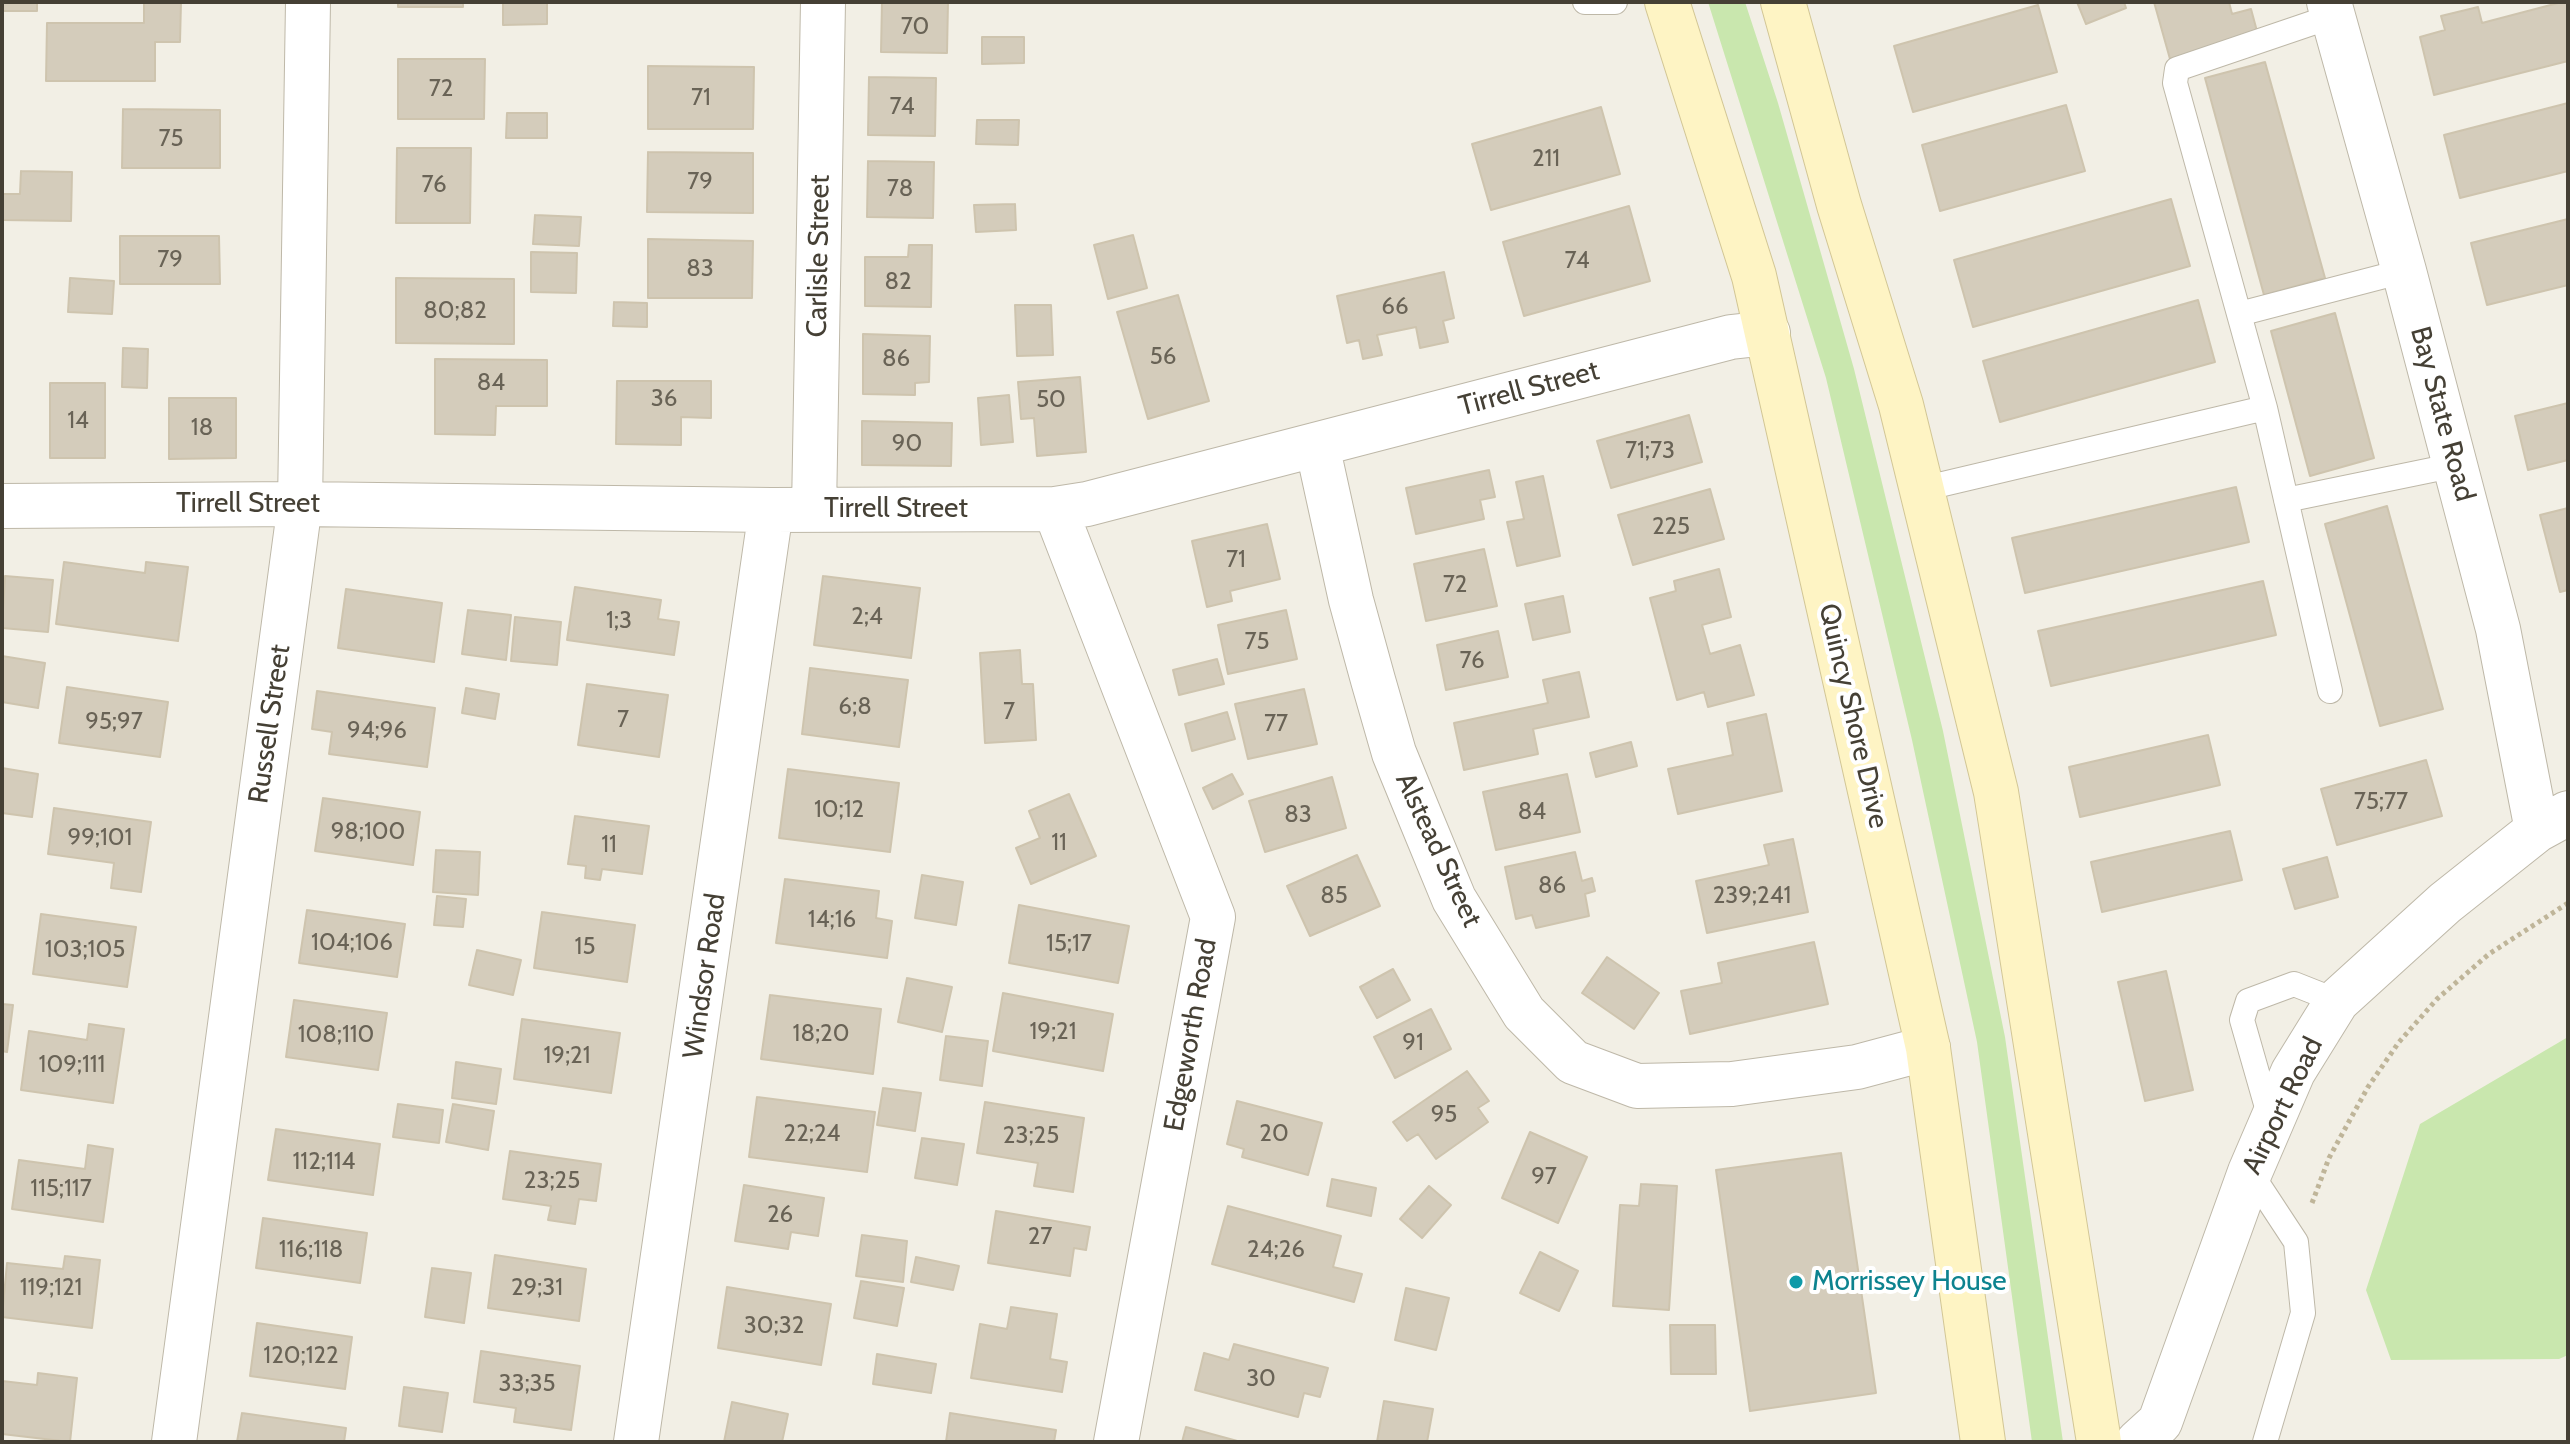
<!DOCTYPE html>
<html>
<head>
<meta charset="utf-8">
<style>
  body { margin:0 }
  #map { position:relative; width:2570px; height:1444px; overflow:hidden; background:#f2efe5; font-family:Cabin,sans-serif }
  canvas { display:block }
  .frame { position:absolute; inset:0; border:4px solid #454035; pointer-events:none }
</style>
</head>
<body>
<div id="map">
<canvas width="2570" height="1444"></canvas>
<div class="frame"></div>
</div>
<script>
const c = document.querySelector('canvas').getContext('2d');
c.lineJoin = 'round';
function fill(path, color) { c.fillStyle = color; c.fill(path, 'evenodd'); }
const shape = rows => new Path2D(rows.map(r => 'M' + r).join(''));
function stroke(path, color, width, dash) { c.strokeStyle = color; c.lineWidth = width; c.lineCap = dash ? 'butt' : 'round'; c.setLineDash(dash || []); c.stroke(path); }
function drawText(font, color, halo, rows, align = 'center') {
  c.font = font + ' Cabin,sans-serif'; c.lineWidth = 8; c.setLineDash([]); c.textBaseline = 'middle'; c.strokeStyle = halo; c.fillStyle = color; for (const [text, x, y, turn = 0] of rows) {
    c.save(); c.translate(x, y); c.rotate((+turn || 0) * Math.PI / 180); c.textAlign = isNaN(turn) ? turn : align; if (halo) c.strokeText(text, 0, 0); c.fillText(text, 0, 0); c.restore();
  }
}
fill(shape([
  [1708,2,1745,2,1778,103,1854,369,1943,731,2005,1037,2063,1442,2032,1442,1977,1042,1912,740,1826,378],
  [2568,1037,2568,1355,2559,1359,2391,1360,2366,1290,2420,1124]
]), '#c9e7ae');
const building = shape([
  [2,2,37,2,37,11,2,11,2,2],
  [144,2,181,2,180,42,155,42,155,81,46,81,47,23,144,23,144,2],
  [398,2,463,2,463,7,398,7,398,2],
  [503,2,547,2,547,24,503,25,503,2],
  [882,2,948,2,947,53,881,52,882,2],
  [2077,2,2124,2,2126,8,2086,24,2077,2],
  [2154,2,2229,2,2232,14,2251,9,2258,35,2170,59,2154,2],
  [2562,2,2568,2,2568,61,2434,95,2420,37,2445,30,2441,16,2478,7,2482,23,2562,2],
  [2038,5,2057,72,1913,112,1894,46,2038,5],
  [982,37,1024,37,1024,63,982,64,982,37],
  [398,59,485,59,484,119,398,119,398,59],
  [2265,62,2325,278,2264,295,2205,78,2265,62],
  [648,66,754,67,753,129,648,129,648,66],
  [869,77,936,78,935,136,868,135,869,77],
  [2568,103,2568,171,2460,198,2444,135,2568,103],
  [2066,105,2085,171,1940,211,1922,145,2066,105],
  [1601,107,1620,174,1491,210,1472,144,1601,107],
  [123,109,220,110,220,168,122,168,123,109],
  [507,113,547,113,547,138,506,138,507,113],
  [977,120,1019,120,1018,145,976,144,977,120],
  [397,148,471,148,470,223,396,223,397,148],
  [648,152,753,153,753,213,647,212,648,152],
  [868,161,934,162,933,218,867,217,868,161],
  [21,171,72,172,71,221,2,220,2,194,20,194,21,171],
  [2171,199,2190,266,1973,327,1954,260,2171,199],
  [1015,204,1016,230,976,232,974,205,1015,204],
  [1629,206,1650,281,1524,316,1503,242,1629,206],
  [535,215,581,217,579,246,533,244,535,215],
  [2568,219,2568,285,2487,305,2471,243,2568,219],
  [1133,235,1147,288,1108,299,1094,245,1133,235],
  [120,236,219,236,220,284,120,284,120,236],
  [648,239,753,241,752,298,648,298,648,239],
  [909,245,932,245,931,307,865,306,865,257,908,257,909,245],
  [531,252,577,253,576,293,531,292,531,252],
  [1444,272,1454,318,1443,321,1448,342,1420,348,1416,327,1377,335,1382,355,1363,359,1359,340,1347,343,1337,296,1444,272],
  [70,278,114,281,112,314,68,312,70,278],
  [396,278,514,279,514,344,396,343,396,278],
  [1178,295,1209,401,1148,419,1117,312,1178,295],
  [2198,300,2215,362,2000,422,1983,361,2198,300],
  [614,302,647,303,647,327,613,326,614,302],
  [1015,305,1051,305,1053,355,1017,356,1015,305],
  [2335,313,2374,458,2310,476,2271,331,2335,313],
  [863,334,930,336,929,382,915,383,915,395,863,394,863,334],
  [123,348,148,349,147,388,122,387,123,348],
  [435,359,547,360,547,406,496,406,495,435,435,434,435,359],
  [1080,377,1086,452,1037,456,1034,418,1021,419,1018,382,1080,377],
  [617,381,711,381,711,418,681,417,681,445,616,444,617,381],
  [50,383,105,383,105,458,50,458,50,383],
  [1009,395,1013,442,981,445,978,398,1009,395],
  [169,398,236,398,236,458,169,459,169,398],
  [2568,403,2568,460,2528,470,2515,416,2568,403],
  [1689,415,1702,462,1611,488,1597,441,1689,415],
  [862,421,952,423,951,466,862,465,862,421],
  [1489,470,1495,497,1480,500,1484,519,1416,534,1406,488,1489,470],
  [1543,476,1560,556,1517,566,1507,522,1524,519,1516,482,1543,476],
  [2236,487,2249,542,2025,593,2012,538,2236,487],
  [1710,489,1724,539,1633,565,1618,515,1710,489],
  [2387,506,2443,709,2380,726,2325,524,2387,506],
  [2568,508,2568,590,2560,592,2540,515,2568,508],
  [1267,524,1280,579,1230,591,1232,601,1207,607,1192,541,1267,524],
  [1484,549,1497,606,1426,621,1414,564,1484,549],
  [64,562,145,573,146,562,188,567,178,641,56,624,64,562],
  [1719,569,1731,617,1702,625,1710,654,1740,645,1754,695,1708,707,1704,692,1677,700,1650,598,1676,591,1674,581,1719,569],
  [5,576,53,580,48,632,2,628,5,576],
  [823,576,920,588,911,658,814,645,823,576],
  [2263,581,2276,635,2051,686,2038,631,2263,581],
  [575,587,661,600,658,619,679,622,674,655,567,640,575,587],
  [346,589,442,603,434,662,338,648,346,589],
  [1563,596,1570,632,1533,640,1525,604,1563,596],
  [468,610,511,615,506,660,462,654,468,610],
  [1286,610,1297,659,1228,674,1218,625,1286,610],
  [515,617,561,622,557,665,511,661,515,617],
  [1498,631,1508,677,1446,690,1437,645,1498,631],
  [1020,650,1022,684,1033,684,1036,740,985,743,980,653,1020,650],
  [2,656,45,663,38,708,2,702,2,656],
  [1217,659,1224,684,1179,695,1173,670,1217,659],
  [810,668,908,680,899,747,802,734,810,668],
  [1579,672,1589,717,1533,729,1538,754,1464,770,1454,723,1548,703,1543,680,1579,672],
  [587,684,668,695,659,757,578,745,587,684],
  [67,687,168,702,160,757,59,743,67,687],
  [466,688,499,694,495,719,462,713,466,688],
  [1304,689,1317,744,1248,759,1235,704,1304,689],
  [317,691,435,708,427,767,329,754,332,732,312,729,317,691],
  [1227,712,1235,739,1192,751,1185,724,1227,712],
  [1766,714,1782,791,1678,814,1668,769,1733,755,1727,723,1766,714],
  [2208,735,2220,785,2080,817,2069,767,2208,735],
  [1631,742,1637,766,1596,777,1590,753,1631,742],
  [2426,760,2442,816,2337,845,2321,789,2426,760],
  [2,768,38,774,32,817,2,813,2,768],
  [788,769,899,783,890,852,779,838,788,769],
  [1232,774,1243,794,1213,809,1203,788,1232,774],
  [1567,774,1580,832,1496,850,1483,792,1567,774],
  [1332,777,1346,828,1265,852,1249,801,1332,777],
  [1069,794,1096,856,1031,884,1016,848,1040,838,1029,811,1069,794],
  [323,798,420,812,413,865,315,851,323,798],
  [54,808,151,822,141,892,111,888,114,863,48,854,54,808],
  [575,816,649,826,642,874,602,869,600,880,585,878,586,866,568,864,575,816],
  [2230,831,2242,880,2102,912,2091,862,2230,831],
  [1793,839,1808,912,1707,933,1696,881,1769,865,1764,845,1793,839],
  [436,850,480,852,478,895,433,892,436,850],
  [1575,852,1582,881,1592,878,1595,891,1585,894,1589,916,1536,928,1532,915,1516,919,1505,867,1575,852],
  [1357,855,1380,906,1310,936,1287,886,1357,855],
  [2327,857,2338,897,2295,909,2283,869,2327,857],
  [922,875,963,882,956,925,915,918,922,875],
  [785,879,879,891,876,918,892,921,887,958,776,943,785,879],
  [437,896,466,899,463,927,434,925,437,896],
  [1019,905,1129,926,1118,983,1009,963,1019,905],
  [307,910,405,924,397,977,299,963,307,910],
  [542,912,635,925,627,982,534,968,542,912],
  [41,914,136,927,127,987,33,974,41,914],
  [1814,942,1828,1004,1690,1034,1681,991,1722,983,1718,963,1814,942],
  [477,950,521,960,513,995,469,985,477,950],
  [1607,957,1659,993,1634,1029,1582,993,1607,957],
  [1393,969,1410,1000,1377,1018,1360,987,1393,969],
  [2166,971,2193,1090,2145,1101,2118,982,2166,971],
  [907,978,952,987,942,1032,898,1022,907,978],
  [1003,993,1113,1014,1103,1071,993,1051,1003,993],
  [770,995,881,1009,873,1074,761,1059,770,995],
  [294,1000,387,1013,378,1070,286,1057,294,1000],
  [2,1004,13,1005,7,1052,2,1051,2,1004],
  [1431,1009,1451,1049,1395,1078,1374,1037,1431,1009],
  [522,1019,620,1033,611,1093,514,1079,522,1019],
  [89,1024,124,1029,113,1103,21,1090,29,1031,87,1040,89,1024],
  [946,1036,988,1041,982,1086,940,1080,946,1036],
  [456,1062,501,1069,496,1104,452,1098,456,1062],
  [1467,1071,1489,1101,1478,1108,1488,1122,1436,1159,1418,1134,1407,1141,1393,1122,1467,1071],
  [883,1088,921,1093,915,1131,877,1125,883,1088],
  [757,1097,875,1112,867,1172,749,1157,757,1097],
  [1237,1101,1322,1123,1308,1175,1242,1157,1244,1149,1227,1144,1237,1101],
  [985,1102,1084,1118,1073,1192,1034,1186,1038,1163,977,1153,985,1102],
  [398,1104,443,1110,439,1143,393,1137,398,1104],
  [453,1104,494,1111,488,1150,446,1142,453,1104],
  [276,1129,380,1144,373,1195,268,1180,276,1129],
  [1530,1132,1587,1157,1558,1223,1502,1198,1530,1132],
  [922,1138,964,1144,957,1185,915,1178,922,1138],
  [88,1145,113,1149,103,1222,12,1209,19,1160,85,1169,88,1145],
  [510,1151,601,1164,596,1201,579,1199,575,1224,548,1220,551,1206,503,1199,510,1151],
  [1841,1153,1876,1393,1750,1411,1716,1170,1841,1153],
  [1332,1179,1376,1188,1371,1216,1327,1206,1332,1179],
  [1641,1184,1677,1186,1669,1310,1613,1306,1620,1205,1639,1206,1641,1184],
  [744,1185,824,1198,818,1236,791,1232,788,1249,735,1241,744,1185],
  [1429,1186,1451,1205,1422,1238,1400,1219,1429,1186],
  [1228,1206,1341,1236,1333,1267,1362,1274,1354,1302,1212,1264,1228,1206],
  [996,1211,1090,1227,1086,1250,1074,1248,1070,1276,988,1263,996,1211],
  [263,1218,367,1233,360,1283,256,1268,263,1218],
  [862,1235,907,1241,903,1282,856,1276,862,1235],
  [1540,1252,1578,1271,1559,1311,1520,1293,1540,1252],
  [495,1255,586,1269,579,1321,488,1308,495,1255],
  [65,1256,100,1260,92,1328,2,1317,7,1263,63,1269,65,1256],
  [916,1257,959,1266,953,1290,911,1282,916,1257],
  [432,1268,471,1273,464,1323,425,1317,432,1268],
  [861,1281,904,1288,897,1326,854,1318,861,1281],
  [727,1287,831,1304,821,1365,718,1348,727,1287],
  [1406,1288,1449,1298,1436,1350,1395,1340,1406,1288],
  [1011,1307,1057,1314,1050,1359,1067,1362,1062,1392,971,1378,980,1324,1007,1329,1011,1307],
  [257,1323,352,1337,345,1389,250,1376,257,1323],
  [1670,1325,1715,1325,1716,1374,1671,1374,1670,1325],
  [1234,1344,1328,1368,1320,1397,1304,1393,1298,1417,1195,1390,1204,1353,1229,1360,1234,1344],
  [481,1351,580,1366,571,1430,514,1422,516,1408,474,1402,481,1351],
  [877,1354,936,1364,931,1393,873,1384,877,1354],
  [38,1373,77,1378,70,1442,2,1434,2,1381,37,1385,38,1373],
  [404,1387,448,1393,442,1432,399,1426,404,1387],
  [1384,1401,1433,1409,1427,1442,1377,1442,1384,1401],
  [732,1402,788,1414,782,1442,724,1442,732,1402],
  [242,1413,346,1428,344,1442,237,1442,242,1413],
  [950,1413,1056,1430,1054,1442,946,1442,950,1413],
  [1186,1427,1241,1442,1182,1442,1186,1427]
]);
fill(building, '#d4ccbb');
stroke(building, '#cec4ae', 2);
const lane = shape([
  [1585,2,1615,2],
  [2239,314,2404,271],
  [2265,408,2175,83,2177,69,2333,16],
  [1922,489,2265,408,2330,691],
  [2286,500,2456,465],
  [2270,1118,2242,1020,2248,1001,2294,984,2337,1001],
  [2250,1172,2296,1242,2303,1313,2265,1442]
]);
const street = shape([
  [2329,2,2404,271,2498,629,2537,830],
  [1317,445,1351,600,1373,680,1394,753,1421,819,1454,899,1524,1013,1573,1062,1637,1086,1732,1084,1857,1067,1928,1048],
  [2,506,300,504,771,510,1055,509,1087,504,1731,337,1768,333],
  [1055,509,1213,917,1116,1442],
  [814,510,823,2],
  [174,1442,300,504,308,2],
  [636,1442,771,510],
  [2138,1442,2160,1422,2250,1172,2293,1072,2337,1001,2445,903,2537,830,2568,813]
]);
const secondary = shape([
  [1667,2,1754,276,1928,1048,1983,1442],
  [1783,2,1839,205,1901,405,1996,792,2099,1442]
]);
stroke(lane, '#beb8a8', 26);
stroke(street, '#beb8a8', 46);
stroke(secondary, '#d2c695', 46);
stroke(shape([
  [2312,1203,2329,1158,2368,1087,2399,1042,2437,999,2489,954,2568,903]
]), '#bfb599', 5, [4, 4]);
stroke(lane, '#fff', 24);
stroke(street, '#fff', 44);
stroke(secondary, '#fef4c4', 44);
for (const [x, y, r, color] of [
  [1796,1282,8,"#0f9aa8"]
]) { const dot = new Path2D(); dot.arc(x, y, r, 0, 2 * Math.PI); c.fillStyle = color; c.fill(dot); stroke(dot, '#fff', 3); }
drawText('24px', '#696356', null, [
  ["70",915,27],
  ["72",441,89],
  ["71",701,98],
  ["74",902,107],
  ["75",171,139],
  ["211",1546,159],
  ["79",700,182],
  ["76",434,185],
  ["78",900,189],
  ["79",170,260],
  ["74",1577,261],
  ["83",700,269],
  ["82",898,282],
  ["66",1395,307],
  ["80;82",455,311],
  ["56",1163,357],
  ["86",896,359],
  ["84",491,383],
  ["36",664,399],
  ["50",1051,400],
  ["14",78,421],
  ["18",202,428],
  ["90",907,444],
  ["71;73",1650,451],
  ["225",1671,527],
  ["71",1236,560],
  ["72",1455,585],
  ["2;4",867,617],
  ["1;3",619,621],
  ["75",1257,642],
  ["76",1472,661],
  ["6;8",855,707],
  ["7",1009,712],
  ["7",623,720],
  ["95;97",114,722],
  ["77",1276,724],
  ["94;96",377,731],
  ["75;77",2381,802],
  ["10;12",839,810],
  ["84",1532,812],
  ["83",1298,815],
  ["98;100",368,832],
  ["99;101",100,838],
  ["11",1059,843],
  ["11",609,845],
  ["86",1552,886],
  ["85",1334,896],
  ["239;241",1752,896],
  ["14;16",832,920],
  ["104;106",352,943],
  ["15;17",1069,944],
  ["15",585,947],
  ["103;105",85,950],
  ["19;21",1053,1032],
  ["18;20",821,1034],
  ["108;110",336,1035],
  ["91",1413,1043],
  ["19;21",567,1056],
  ["109;111",72,1065],
  ["95",1444,1115],
  ["22;24",812,1134],
  ["20",1274,1134],
  ["23;25",1031,1136],
  ["112;114",324,1162],
  ["97",1544,1177],
  ["23;25",552,1181],
  ["115;117",61,1189],
  ["26",780,1215],
  ["27",1040,1237],
  ["116;118",311,1250],
  ["24;26",1276,1250],
  ["119;121",51,1288],
  ["29;31",537,1288],
  ["30;32",774,1326],
  ["120;122",301,1356],
  ["30",1261,1379],
  ["33;35",527,1384]
]);
drawText('28px', '#454035', '#fff', [
  ["Carlisle Street",819,256,-89],
  ["Tirrell Street",1529,389,-15],
  ["Bay State Road",2442,414,75],
  ["Tirrell Street",248,504],
  ["Tirrell Street",896,509],
  ["Quincy Shore Drive",1853,716,77],
  ["Russell Street",270,724,-82],
  ["Alstead Street",1438,850,65],
  ["Windsor Road",705,976,-82],
  ["Edgeworth Road",1191,1035,-80],
  ["Airport Road",2283,1106,-64]
]);
drawText('28px', '#0d838f', '#fff', [
  ["Morrissey House",1812,1282]
], 'left');
</script>
</body>
</html>
